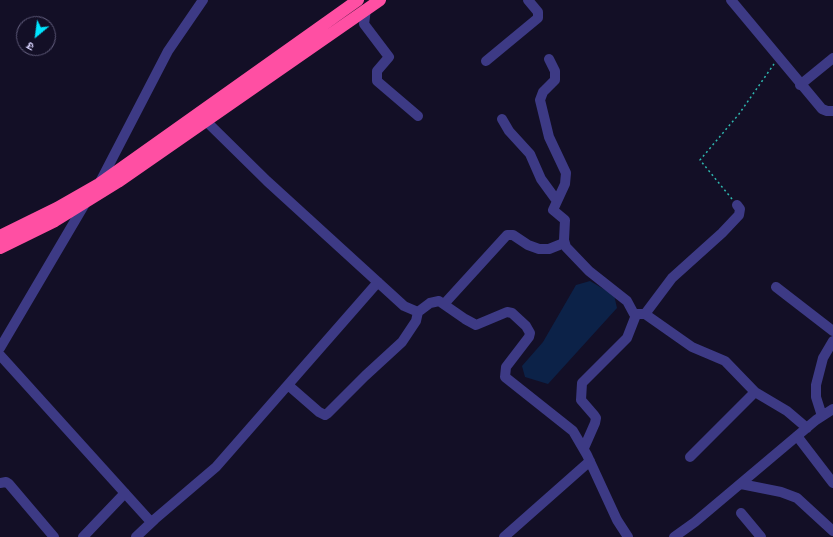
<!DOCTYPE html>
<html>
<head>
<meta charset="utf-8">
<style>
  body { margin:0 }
  #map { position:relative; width:833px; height:537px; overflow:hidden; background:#130f26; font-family:Figtree,"Noto Sans Devanagari",sans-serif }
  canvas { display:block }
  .north { position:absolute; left:16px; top:16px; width:40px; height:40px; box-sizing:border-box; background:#130f26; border:1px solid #625e7d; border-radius:50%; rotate:209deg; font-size:11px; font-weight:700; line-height:16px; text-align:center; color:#d9d4ff }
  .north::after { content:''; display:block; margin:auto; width:14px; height:18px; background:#00e5ff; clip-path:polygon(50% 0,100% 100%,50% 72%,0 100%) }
</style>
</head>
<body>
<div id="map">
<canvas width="833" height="537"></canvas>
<div class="north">उ</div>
</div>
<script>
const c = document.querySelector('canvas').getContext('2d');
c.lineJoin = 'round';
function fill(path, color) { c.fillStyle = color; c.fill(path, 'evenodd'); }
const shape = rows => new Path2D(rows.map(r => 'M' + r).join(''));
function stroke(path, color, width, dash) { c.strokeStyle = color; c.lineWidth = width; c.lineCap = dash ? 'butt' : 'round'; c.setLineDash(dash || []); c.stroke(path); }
fill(shape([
  [590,281,614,295,617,308,548,384,525,377,522,366,543,342,576,285]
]), '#0c2248');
stroke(shape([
  [732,199,700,160,739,114,774,64]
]), '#2fb8b0', 1.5, [2, 3]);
stroke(shape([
  [731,0,822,109,827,111,833,111],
  [366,9,364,24,389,57,377,71,377,81,418,116],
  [549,59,555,71,555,80,543,92,540,100,549,137,566,173,565,184,553,210,565,220,564,240,566,247,589,271,627,301,634,314,645,314,692,347,725,361,755,392,787,411,807,428],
  [486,61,538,18,538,12,528,0],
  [800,85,833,58],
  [502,119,509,131,530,154,541,179,557,201],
  [207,122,267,181,404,306,418,312,430,303,439,301,465,319,476,325,507,312,512,313,526,326,530,333,529,337,506,367,505,377,573,431,587,455,617,520,628,537],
  [99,184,168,51,203,0],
  [776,287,833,331],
  [445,303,507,235,513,235,528,245,539,249,549,249,564,243],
  [645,314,672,278,722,233,739,215,740,209,737,205],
  [0,348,86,202],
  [0,355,151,522],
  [288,385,319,412,325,415,328,413,365,376,402,342,416,321,418,312],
  [822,416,816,397,816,385,823,358,833,341],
  [797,436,833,483],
  [584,448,595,423,596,418,594,415,581,400,582,383,627,338,636,315],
  [690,457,755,392],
  [0,483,6,482,9,484,54,537],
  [741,484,781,492,797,498,833,531],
  [741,513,761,537],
  [83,537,125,493],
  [136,537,155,519,216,467,378,282],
  [504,537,590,461],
  [674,537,695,522,816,420,833,409]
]), '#3d3a85', 10);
stroke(shape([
  [0,236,57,208,99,184,358,0],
  [0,248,55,221,118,182,380,0]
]), '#ff4fa3', 12);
</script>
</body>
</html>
